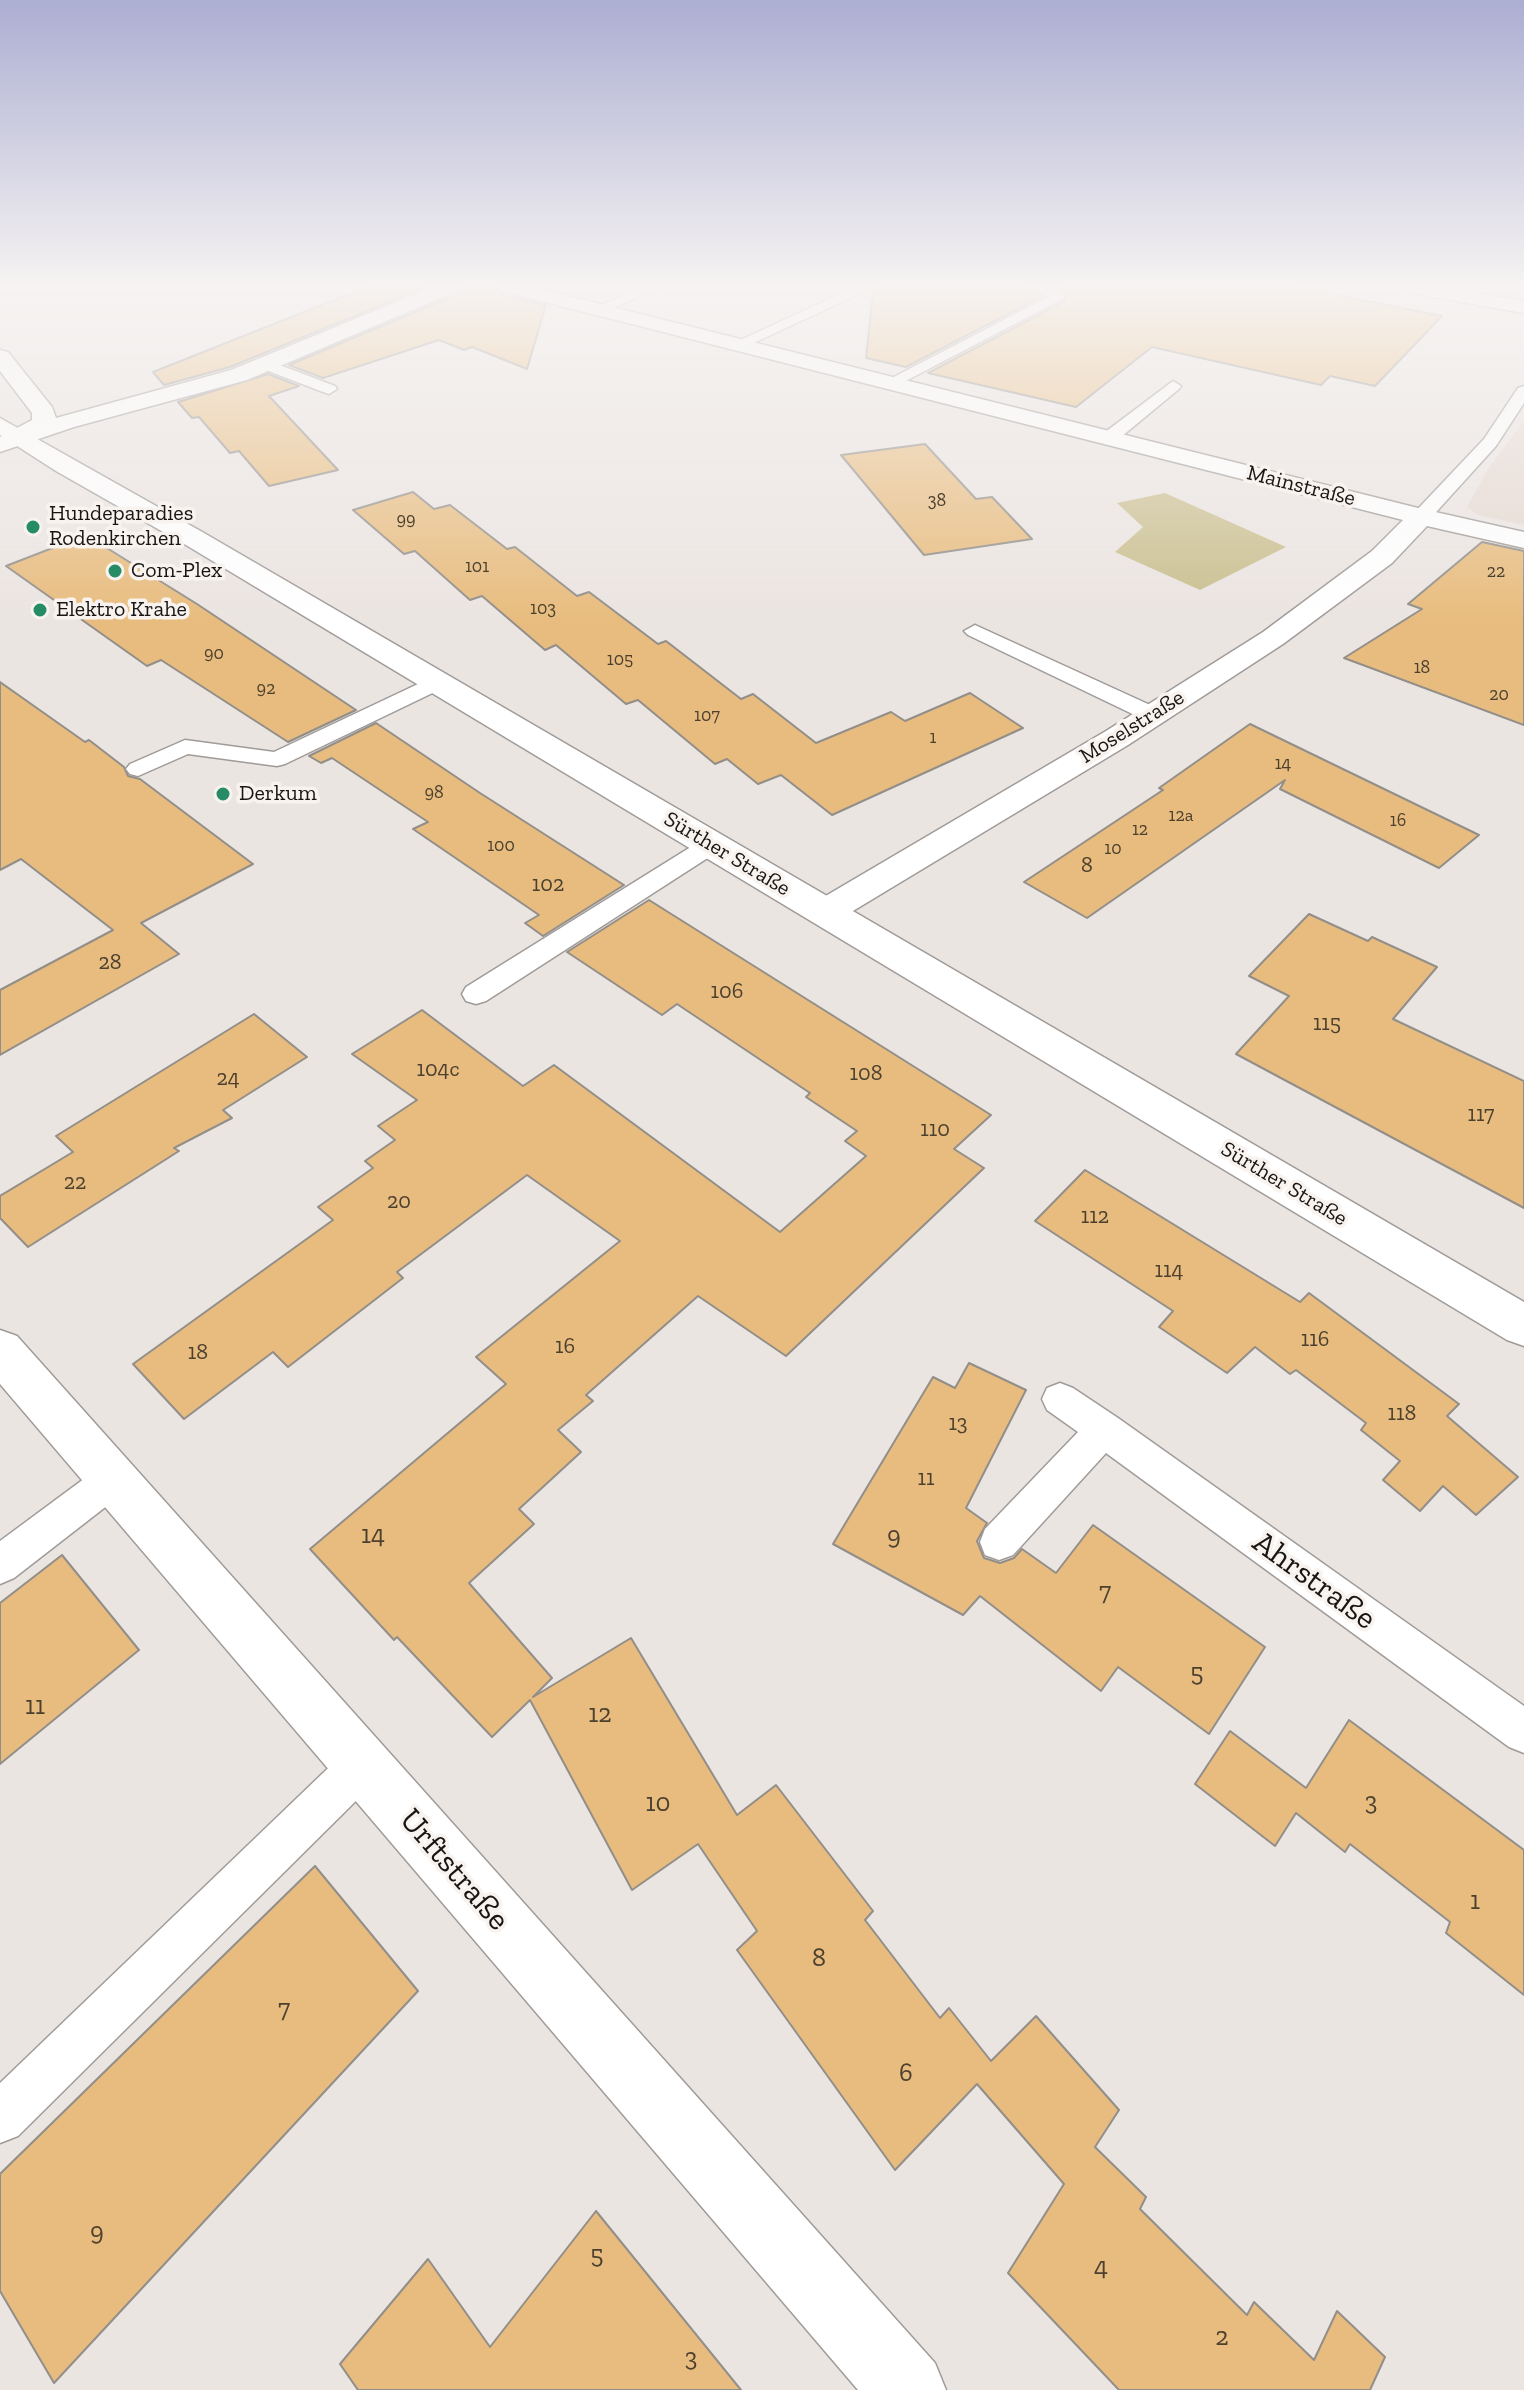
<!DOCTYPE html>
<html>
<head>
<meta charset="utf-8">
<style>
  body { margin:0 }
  canvas { display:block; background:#ebe5e2 }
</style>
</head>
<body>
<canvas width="1524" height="2390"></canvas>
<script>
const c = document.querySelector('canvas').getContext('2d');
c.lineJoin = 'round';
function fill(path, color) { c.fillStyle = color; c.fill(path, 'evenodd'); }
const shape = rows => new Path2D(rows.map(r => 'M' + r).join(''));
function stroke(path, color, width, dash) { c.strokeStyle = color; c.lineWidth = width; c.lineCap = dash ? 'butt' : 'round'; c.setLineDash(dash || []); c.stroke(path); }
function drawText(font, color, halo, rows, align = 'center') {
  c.font = font + ' "Zilla Slab",serif'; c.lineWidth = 7; c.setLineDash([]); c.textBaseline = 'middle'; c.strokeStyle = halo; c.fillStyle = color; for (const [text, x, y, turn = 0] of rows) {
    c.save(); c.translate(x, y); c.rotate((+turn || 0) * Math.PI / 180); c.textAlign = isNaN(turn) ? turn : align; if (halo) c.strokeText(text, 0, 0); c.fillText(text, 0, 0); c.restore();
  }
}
fill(shape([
  [1524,421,1524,525,1478,515,1467,507,1488,469]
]), '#e6d9d1');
fill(shape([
  [1165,493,1286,547,1200,590,1115,552,1143,527,1117,503]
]), '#cabf8f');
const building = shape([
  [367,287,426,287,230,367,164,385,153,372,367,287],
  [463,287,496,287,501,294,546,305,527,369,472,347,464,350,439,340,323,378,289,365,458,294,463,287],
  [877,287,1023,287,1041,297,906,367,866,358,873,291,877,287],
  [1059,287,1296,287,1442,316,1375,386,1330,376,1321,385,1152,347,1076,407,928,373,1065,301,1066,296,1059,287],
  [268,374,299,386,269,396,338,470,269,486,239,451,230,453,199,417,192,418,178,402,268,374],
  [925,444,976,499,992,497,1032,539,924,555,841,455,925,444],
  [413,492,434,509,450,505,507,549,515,547,577,596,589,592,658,644,666,641,741,699,753,694,816,743,891,712,905,721,970,693,1023,728,832,815,781,775,758,784,727,759,715,764,638,700,626,704,556,645,545,650,482,596,470,600,415,551,404,554,353,510,413,492],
  [86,535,197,604,356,710,288,742,161,660,147,666,6,566,86,535],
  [1482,542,1524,551,1524,725,1344,658,1422,609,1408,604,1482,542],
  [0,682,85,742,89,740,124,767,128,776,140,779,253,864,141,923,179,954,0,1055,0,990,113,930,21,859,0,870,0,682],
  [376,723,480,793,624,885,543,936,525,923,539,915,413,829,428,822,332,758,321,763,309,756,376,723],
  [1250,724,1479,835,1439,868,1280,789,1285,780,1087,918,1024,882,1163,790,1159,788,1250,724],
  [649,900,991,1115,954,1149,984,1168,786,1356,698,1296,586,1395,593,1401,558,1430,581,1452,519,1509,534,1524,469,1583,552,1678,533,1697,631,1638,737,1815,776,1785,873,1911,865,1920,940,2018,949,2008,991,2061,1036,2016,1119,2110,1095,2147,1146,2197,1140,2209,1247,2315,1254,2302,1314,2360,1337,2311,1385,2357,1370,2390,1119,2390,1008,2273,1064,2184,977,2084,895,2170,737,1950,757,1931,698,1844,632,1890,530,1700,492,1737,397,1637,394,1640,310,1549,506,1384,476,1357,620,1241,527,1175,397,1272,403,1278,288,1367,273,1352,184,1419,133,1364,333,1220,318,1207,373,1168,365,1161,395,1140,378,1126,417,1100,352,1054,422,1010,523,1086,554,1065,780,1232,866,1156,845,1141,857,1131,806,1097,810,1093,677,1004,662,1015,567,952,649,900],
  [1309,914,1368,941,1372,937,1437,967,1393,1019,1524,1081,1524,1208,1236,1054,1289,996,1249,976,1309,914],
  [254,1014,307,1057,223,1110,232,1118,174,1148,179,1151,28,1247,0,1218,0,1196,73,1152,56,1136,254,1014],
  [1085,1170,1300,1302,1309,1293,1459,1404,1447,1416,1518,1477,1476,1515,1443,1486,1420,1511,1383,1480,1400,1461,1361,1430,1366,1423,1296,1370,1290,1374,1255,1347,1227,1373,1159,1327,1173,1311,1035,1221,1085,1170],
  [969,1363,1026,1390,966,1508,987,1523,977,1541,984,1558,1000,1563,1014,1558,1022,1549,1056,1573,1093,1525,1265,1647,1209,1734,1118,1667,1101,1691,980,1596,963,1615,833,1544,933,1377,955,1388,969,1363],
  [62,1555,139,1650,0,1764,0,1603,62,1555],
  [1349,1720,1524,1850,1524,1995,1446,1933,1450,1922,1350,1844,1345,1852,1296,1813,1275,1846,1195,1784,1230,1731,1306,1788,1349,1720],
  [315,1866,418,1991,54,2383,0,2291,0,2174,315,1866],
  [596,2211,741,2390,358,2390,340,2364,428,2259,490,2347,596,2211]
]);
fill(building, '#e8bc7e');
stroke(building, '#928e89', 2);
const service = shape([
  [642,287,661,287,604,312,594,312,592,309,642,287],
  [855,287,874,287,745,347,740,349,732,344,855,287],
  [1026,287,1055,287,1064,298,898,385,886,385,884,382,1048,297,1026,287],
  [264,359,335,386,337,389,329,394,323,392,258,367,258,361,264,359],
  [1173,381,1181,386,1179,389,1116,441,1104,441,1101,437,1104,433,1173,381],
  [1524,386,1524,403,1496,446,1428,521,1414,521,1412,517,1414,513,1484,439,1518,388,1524,386],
  [975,625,1161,710,1164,715,1161,720,1145,720,968,635,964,631,975,625],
  [437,675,448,682,445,687,285,764,277,766,188,754,138,776,130,774,126,769,130,764,185,740,274,752,437,675],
  [711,837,720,840,724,845,720,850,486,1001,476,1004,466,1001,462,994,466,987,702,840,711,837],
  [1060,1383,1073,1388,1118,1418,1524,1706,1524,1753,1509,1747,1106,1453,1013,1555,999,1560,985,1555,980,1542,985,1529,1078,1432,1047,1410,1042,1399,1047,1388,1060,1383],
  [113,1462,126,1467,132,1479,126,1491,14,1578,0,1584,0,1541,100,1467,113,1462],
  [362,1743,377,1750,384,1765,377,1780,18,2136,0,2143,0,2083,347,1750,362,1743]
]);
const minor = shape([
  [433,287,460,287,457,291,247,380,74,427,0,452,0,437,32,420,32,413,0,371,0,350,8,352,52,407,56,418,231,370,433,287],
  [499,287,532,287,1422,509,1524,532,1524,548,1427,526,1392,563,1283,644,1128,745,838,920,825,924,812,920,807,912,812,904,1106,731,1263,632,1372,551,1403,520,502,291,499,287],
  [1400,287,1443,287,1524,301,1524,313,1410,293,1400,287],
  [0,1330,17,1336,935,2363,946,2390,858,2390,0,1384,0,1330]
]);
const tertiary = shape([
  [0,418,204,533,1524,1302,1524,1346,1507,1340,186,545,56,471,0,435,0,418]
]);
stroke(service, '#a09b98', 3);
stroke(minor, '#a09b98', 3);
stroke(tertiary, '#a09b98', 3);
fill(service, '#fff');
fill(minor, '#fff');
fill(tertiary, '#fff');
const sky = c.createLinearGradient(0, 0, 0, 621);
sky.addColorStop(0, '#acaed2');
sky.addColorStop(0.46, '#f6f3f2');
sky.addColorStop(1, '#f6f3f200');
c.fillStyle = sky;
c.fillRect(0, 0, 1524, 621);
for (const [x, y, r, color] of [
  [33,527,8,"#268c68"],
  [115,571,8,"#268c68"],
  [40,610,8,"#268c68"],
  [223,794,8,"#268c68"]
]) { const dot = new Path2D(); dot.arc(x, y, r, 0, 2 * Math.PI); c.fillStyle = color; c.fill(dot); stroke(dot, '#f9f3ef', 3); }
drawText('18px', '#4c402f', null, [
  ["38",937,501],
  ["99",406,520],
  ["101",477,567],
  ["22",1496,572],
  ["103",543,609],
  ["90",214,654],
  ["105",620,660],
  ["18",1422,668],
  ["92",266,689],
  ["20",1499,695],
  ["107",707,716],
  ["1",933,738],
  ["14",1283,764],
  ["98",434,793],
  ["12a",1181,816],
  ["16",1398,821],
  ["12",1140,830],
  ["100",501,846],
  ["10",1113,849]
]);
drawText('22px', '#181615', '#f9f3ef', [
  ["Mainstraße",1301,486,14],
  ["Moselstraße",1132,727,-32],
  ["Sürther Straße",727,854,31],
  ["Sürther Straße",1284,1184,31]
]);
drawText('22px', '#181615', '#f9f3ef', [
  ["Hundeparadies",49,514],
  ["Rodenkirchen",49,539],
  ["Com-Plex",131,571],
  ["Elektro Krahe",56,610],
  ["Derkum",239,794]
], 'left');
drawText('22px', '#4c402f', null, [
  ["8",1087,866],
  ["102",548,885],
  ["28",110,963],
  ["106",727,992],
  ["115",1327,1024],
  ["104c",438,1070],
  ["108",866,1074],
  ["24",228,1079],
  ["117",1481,1115],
  ["110",935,1130],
  ["22",75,1183],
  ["20",399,1202],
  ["112",1095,1217],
  ["114",1169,1271],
  ["116",1315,1340],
  ["16",565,1347],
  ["18",198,1353],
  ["118",1402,1414],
  ["13",958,1424],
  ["11",926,1479]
]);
drawText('26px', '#4c402f', null, [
  ["14",373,1536],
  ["9",894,1537],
  ["7",1105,1593],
  ["5",1197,1674],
  ["11",35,1707],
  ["12",600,1715],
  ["3",1371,1803],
  ["10",658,1804],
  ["1",1475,1902],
  ["8",819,1959],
  ["7",284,2010],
  ["6",906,2074],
  ["9",97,2233],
  ["5",597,2256],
  ["4",1101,2268],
  ["2",1222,2338],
  ["3",691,2359]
]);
drawText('32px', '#181615', '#f9f3ef', [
  ["Ahrstraße",1314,1581,36],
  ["Urftstraße",454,1870,49]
]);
</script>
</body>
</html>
